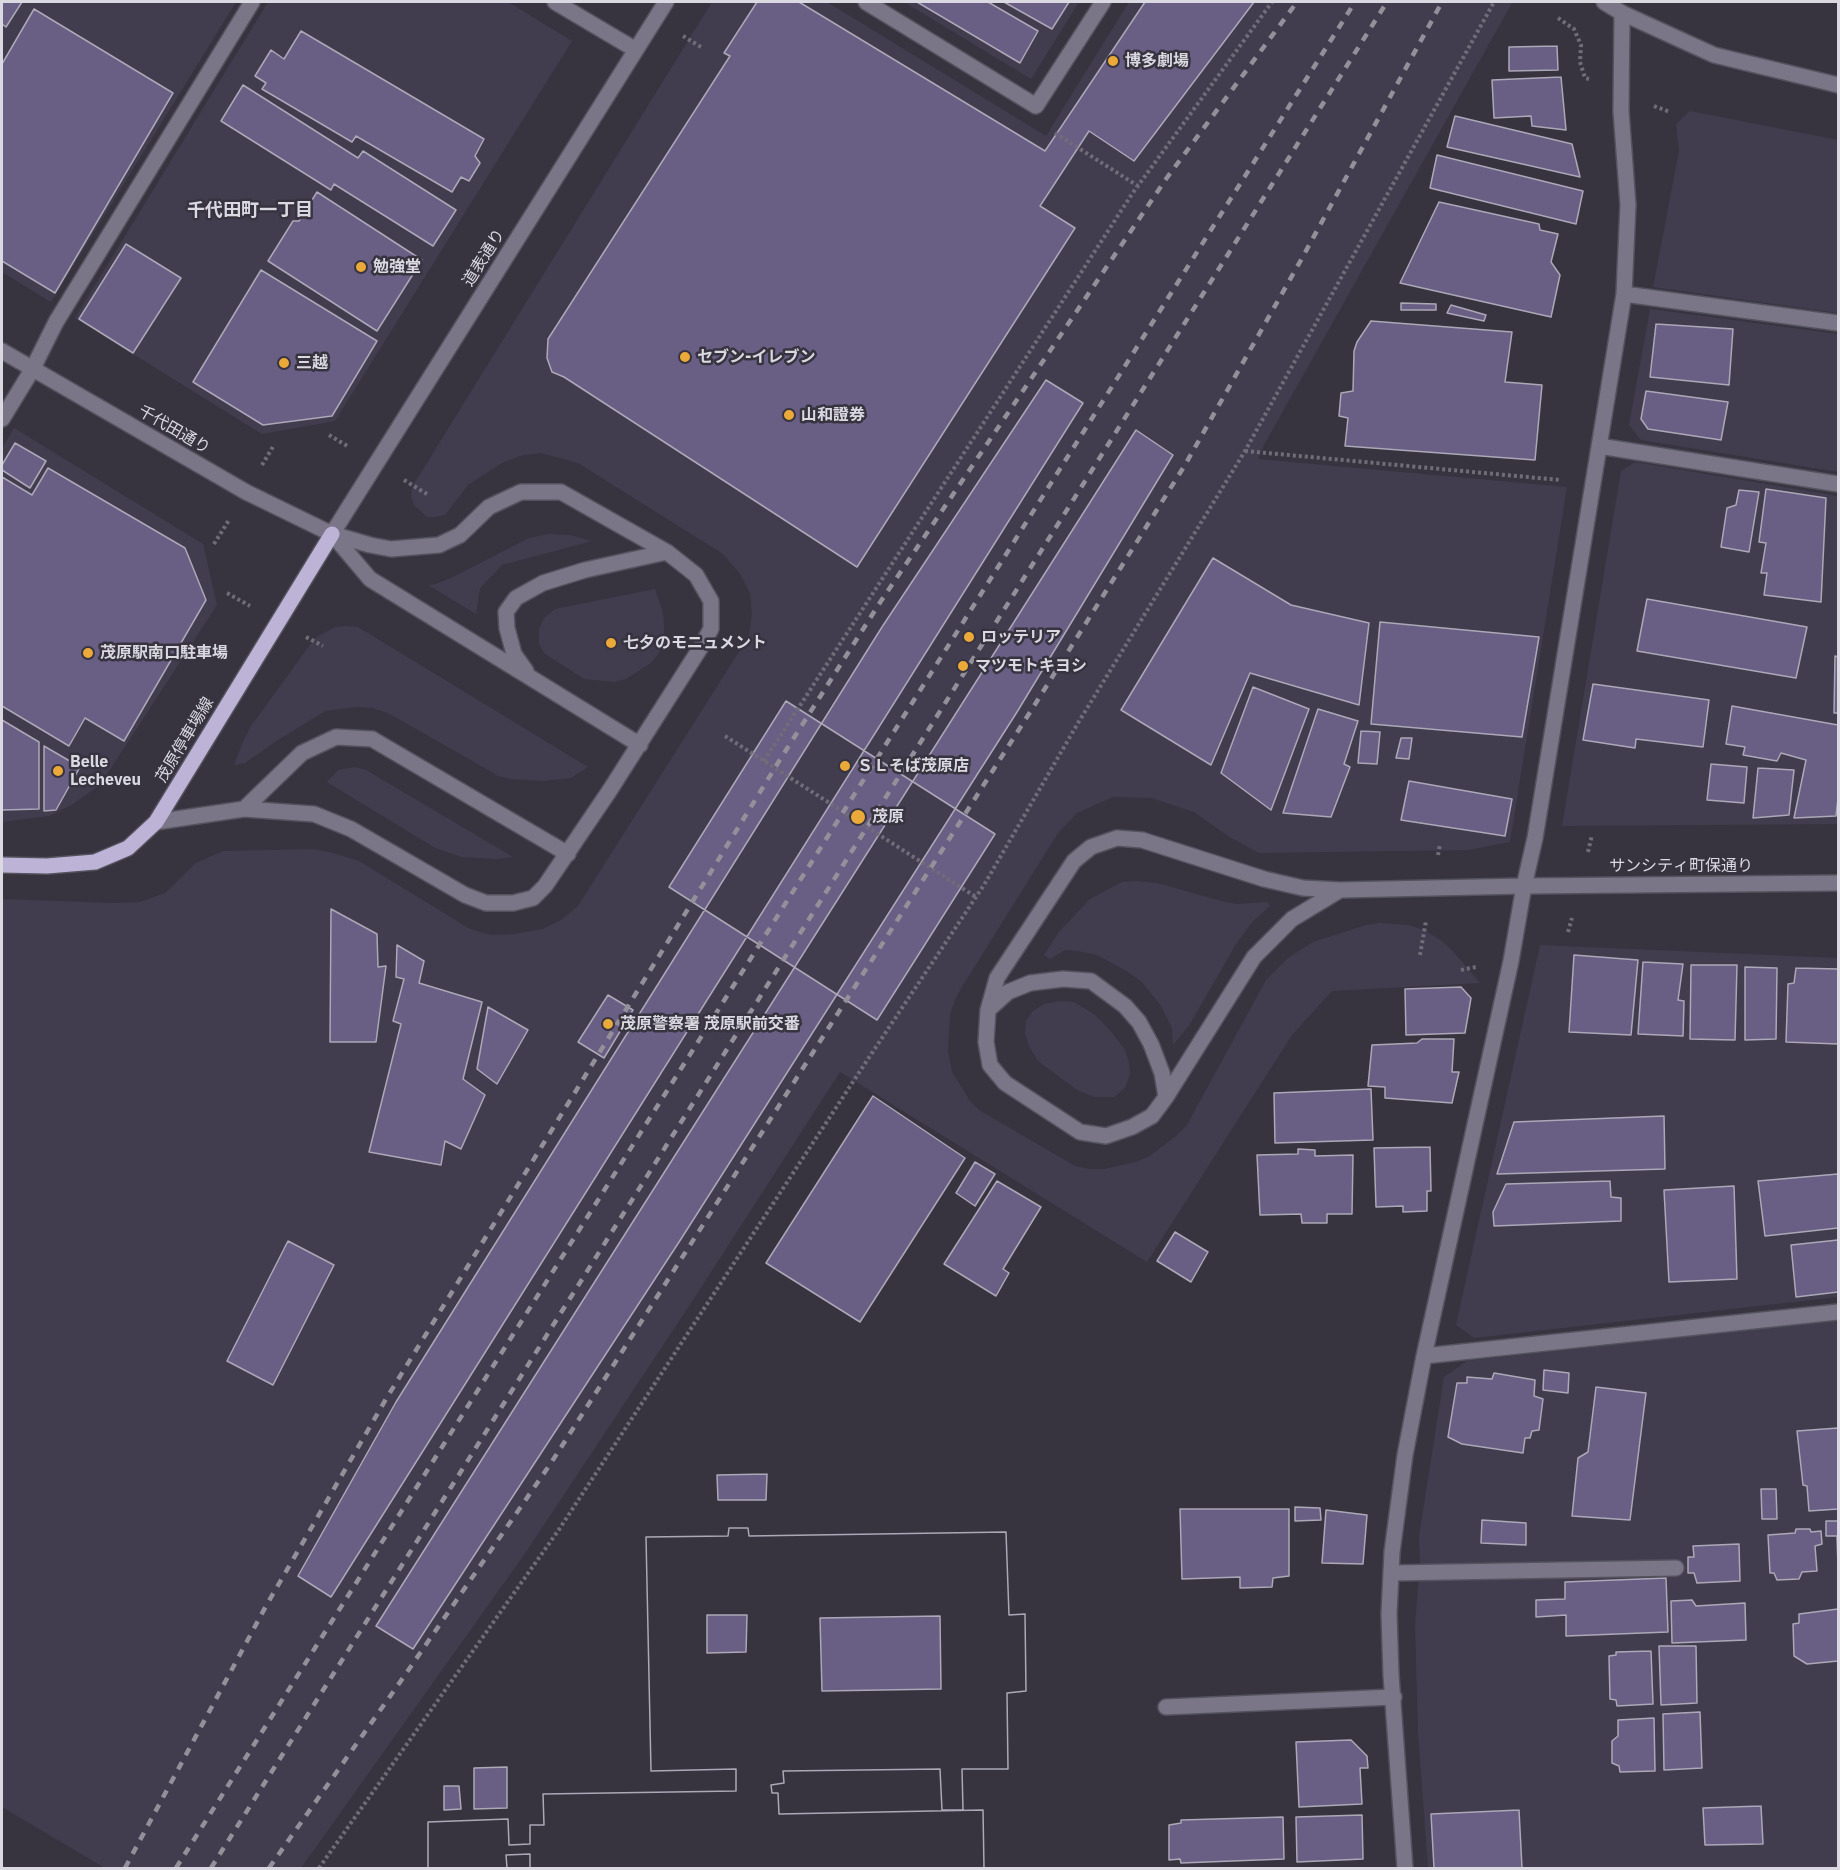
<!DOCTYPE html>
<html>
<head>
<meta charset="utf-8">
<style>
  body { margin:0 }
  #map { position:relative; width:1840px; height:1870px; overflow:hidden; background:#373440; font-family:"IBM Plex Sans",sans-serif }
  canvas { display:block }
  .frame { position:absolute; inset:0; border:3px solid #dad8e0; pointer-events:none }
</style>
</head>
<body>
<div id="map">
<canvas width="1840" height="1870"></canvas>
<div class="frame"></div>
</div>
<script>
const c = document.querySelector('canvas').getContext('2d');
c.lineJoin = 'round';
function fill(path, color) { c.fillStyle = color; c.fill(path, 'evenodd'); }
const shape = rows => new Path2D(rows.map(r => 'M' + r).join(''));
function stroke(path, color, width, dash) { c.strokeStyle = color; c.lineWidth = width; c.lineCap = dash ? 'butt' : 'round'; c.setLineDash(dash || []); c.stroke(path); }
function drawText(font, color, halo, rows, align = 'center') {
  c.font = font + ' "IBM Plex Sans","Noto Sans JP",sans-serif'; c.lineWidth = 5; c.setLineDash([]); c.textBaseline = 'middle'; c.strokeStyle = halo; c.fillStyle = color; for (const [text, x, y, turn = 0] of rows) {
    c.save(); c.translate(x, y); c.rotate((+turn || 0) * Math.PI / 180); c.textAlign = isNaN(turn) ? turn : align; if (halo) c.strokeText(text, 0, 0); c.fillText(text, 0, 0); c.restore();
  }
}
fill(shape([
  [2,2,236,2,51,302,2,272],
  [268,2,508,2,572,41,335,421,262,434,75,318],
  [712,2,827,2,1046,136,1129,2,1509,2,1512,3,1264,445,1258,459,1567,487,1510,842,1468,850,1259,853,1228,836,1194,812,1152,798,1113,797,1077,813,1058,833,957,995,950,1014,948,1051,952,1072,970,1101,979,1110,1075,1166,1089,1169,1104,1169,1136,1162,1150,1156,1176,1136,1187,1125,1266,980,1288,958,1313,942,1366,925,1380,923,1408,925,1424,930,1439,939,1452,950,1480,983,1332,991,1292,1035,1147,1262,840,1072,691,1303,526,1552,301,1868,105,1868,2,1807,2,899,112,903,140,902,165,893,196,863,223,851,313,849,333,853,359,861,470,929,491,935,514,934,543,929,561,920,578,906,749,636,752,615,750,593,740,574,723,554,578,463,541,453,523,455,502,463,468,485,445,515,435,517,427,517,414,505,411,496,412,487],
  [904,2,1079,2,1031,79],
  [1690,111,1838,140,1838,313,1653,287,1679,151,1676,124],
  [1650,309,1838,334,1838,472,1641,440,1629,425],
  [14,428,203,544,217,605,100,785,73,804,49,816,2,822,2,448],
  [1635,462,1838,496,1838,824,1562,826,1621,471],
  [548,534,570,535,592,541,502,565,480,588,476,614,428,585,436,584,453,577,529,538],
  [655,589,663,613,664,625,664,636,659,653,651,663,626,679,614,682,584,679,544,653,539,644,539,629,544,618,555,609],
  [345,626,358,627,588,767,571,778,543,781,511,779,498,776,483,767,388,713,372,708,357,707,325,711,275,742,245,763,234,765,242,744,251,726,315,638,335,627],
  [355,767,366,770,513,857,496,859,462,857,435,848,327,782,338,770],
  [1137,881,1157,883,1225,902,1237,904,1267,902,1270,906,1253,921,1236,944,1190,1024,1173,1045,1172,1028,1161,1006,1142,982,1125,970,1097,955,1078,951,1065,950,1050,959,1044,955,1059,932,1090,899,1122,882],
  [1540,945,1838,958,1838,1297,1474,1338,1456,1325],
  [1059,1001,1074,1002,1095,1015,1110,1030,1125,1050,1129,1062,1130,1074,1125,1088,1114,1097,1094,1097,1077,1090,1038,1061,1030,1048,1025,1034,1026,1021,1033,1011,1044,1004],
  [1838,1320,1838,1868,1428,1868,1418,1732,1415,1624,1420,1565,1419,1536,1444,1377,1467,1361]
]), '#413d4f');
const building = shape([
  [2,2,22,2,6,27,2,24,2,2],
  [757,2,799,2,1045,151,1145,2,1254,2,1134,161,1089,131,1040,206,1075,228,857,567,564,377,552,372,547,358,548,339,730,56,724,53,757,2],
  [917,2,988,2,1038,31,1020,63,917,2],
  [1004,2,1069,2,1052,29,1004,2],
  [34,9,173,93,55,293,2,261,2,64,34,9],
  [301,31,484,139,475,156,480,163,469,181,461,177,452,192,356,136,352,142,262,89,266,83,255,76,271,50,284,59,301,31],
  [1557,46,1558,70,1509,71,1509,47,1557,46],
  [1561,77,1566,130,1532,126,1531,116,1494,118,1492,80,1561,77],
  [243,85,358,158,363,151,456,210,433,246,334,184,331,190,221,121,243,85],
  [1455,116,1572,144,1580,177,1447,147,1455,116],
  [1437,155,1583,191,1576,224,1430,188,1437,155],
  [317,192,422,260,377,331,268,261,293,221,299,221,317,192],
  [1439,202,1539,224,1540,230,1558,234,1551,262,1560,275,1551,317,1400,283,1439,202],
  [126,244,181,278,133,353,79,319,126,244],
  [261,270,377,341,332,416,263,425,193,382,261,270],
  [1401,303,1436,304,1436,310,1401,310,1401,303],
  [1451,305,1486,315,1484,321,1447,313,1451,305],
  [1371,321,1512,332,1505,382,1542,385,1535,460,1345,446,1348,418,1339,416,1341,393,1353,391,1354,351,1357,342,1371,321],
  [1656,324,1733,329,1729,385,1650,377,1656,324],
  [1046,380,1083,403,331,1597,298,1576,396,1402,882,627,1046,380],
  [1646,391,1728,402,1721,440,1648,429,1641,419,1646,391],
  [1136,430,1173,455,1017,712,681,1239,413,1649,376,1626,1136,430],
  [15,443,46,461,30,488,2,470,2,465,15,443],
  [48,468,185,548,206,600,124,741,85,718,69,746,2,706,2,477,32,495,48,468],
  [1766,489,1826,498,1821,602,1764,595,1767,573,1761,573,1766,543,1759,542,1766,489],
  [1739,490,1759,492,1749,552,1721,547,1727,508,1736,505,1739,490],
  [1213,558,1291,605,1369,623,1359,705,1250,673,1211,765,1121,710,1213,558],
  [1647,599,1807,627,1796,678,1637,651,1647,599],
  [1380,622,1539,637,1522,737,1371,724,1380,622],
  [1835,656,1838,657,1838,713,1834,713,1835,656],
  [1593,684,1709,700,1703,747,1636,739,1635,748,1583,740,1593,684],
  [1253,687,1309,709,1271,810,1221,773,1253,687],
  [786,701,995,834,877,1020,669,887,786,701],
  [1732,706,1838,725,1838,798,1836,816,1794,818,1806,760,1781,753,1777,761,1743,755,1745,747,1726,744,1732,706],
  [1318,709,1358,721,1344,764,1350,767,1331,817,1283,813,1318,709],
  [2,720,39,742,39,809,2,810,2,720],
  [1361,731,1380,732,1377,764,1358,763,1361,731],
  [1401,738,1412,738,1409,759,1396,758,1401,738],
  [44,746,80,767,56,810,44,811,44,746],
  [1711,764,1747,767,1744,803,1707,800,1711,764],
  [1758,768,1794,770,1789,815,1753,818,1758,768],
  [1409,781,1512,799,1505,836,1401,820,1409,781],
  [331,909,377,934,378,967,386,966,376,1042,330,1042,331,909],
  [397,945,424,961,419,983,482,1002,463,1079,485,1095,461,1149,445,1141,441,1165,369,1152,401,1024,393,1021,404,979,396,977,397,945],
  [1574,955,1638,960,1631,1035,1569,1032,1574,955],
  [1643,962,1683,964,1678,1000,1684,1001,1683,1036,1638,1034,1643,962],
  [1691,965,1737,965,1735,1040,1690,1039,1691,965],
  [1745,967,1777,968,1776,1039,1745,1040,1745,967],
  [1796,968,1838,969,1838,1044,1786,1042,1788,984,1794,983,1796,968],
  [1461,987,1471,998,1465,1033,1406,1035,1405,989,1461,987],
  [608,995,633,1010,604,1058,578,1042,608,995],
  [488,1007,528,1030,497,1084,477,1069,488,1007],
  [1422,1039,1454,1039,1452,1072,1459,1072,1452,1103,1385,1098,1385,1087,1368,1086,1372,1045,1417,1043,1422,1039],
  [1371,1089,1373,1140,1275,1143,1274,1093,1371,1089],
  [873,1096,965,1158,860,1322,766,1263,873,1096],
  [1664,1116,1665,1169,1497,1174,1514,1122,1664,1116],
  [1430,1147,1431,1191,1427,1191,1427,1211,1403,1212,1403,1206,1376,1207,1374,1148,1430,1147],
  [1298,1149,1315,1150,1315,1156,1353,1155,1352,1214,1327,1214,1327,1223,1302,1223,1301,1214,1260,1215,1257,1155,1298,1154,1298,1149],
  [975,1162,995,1174,975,1206,956,1193,975,1162],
  [1838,1174,1838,1228,1765,1236,1758,1181,1838,1174],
  [997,1181,1041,1207,1003,1269,1009,1273,996,1296,944,1264,997,1181],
  [1610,1181,1611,1197,1621,1198,1621,1221,1494,1226,1493,1212,1506,1184,1610,1181],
  [1734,1186,1737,1279,1669,1282,1664,1190,1734,1186],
  [1175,1232,1208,1252,1191,1282,1157,1261,1175,1232],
  [1838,1240,1838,1292,1796,1297,1791,1245,1838,1240],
  [288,1241,334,1265,273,1385,227,1361,288,1241],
  [1544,1370,1569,1373,1568,1393,1543,1390,1544,1370],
  [1494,1373,1535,1380,1534,1396,1543,1399,1539,1430,1532,1431,1530,1438,1525,1438,1523,1453,1462,1444,1448,1437,1457,1383,1467,1383,1467,1377,1492,1379,1494,1373],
  [1596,1387,1646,1393,1630,1520,1572,1516,1578,1458,1588,1452,1596,1387],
  [1838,1428,1838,1509,1809,1511,1807,1486,1803,1485,1797,1431,1838,1428],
  [767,1474,766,1500,718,1500,717,1475,767,1474],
  [1761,1489,1776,1489,1777,1519,1762,1519,1761,1489],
  [1295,1507,1320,1508,1321,1520,1295,1521,1295,1507],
  [1180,1509,1289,1509,1289,1576,1273,1578,1272,1587,1240,1588,1240,1577,1182,1579,1180,1509],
  [1326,1510,1367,1515,1363,1564,1322,1563,1326,1510],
  [1482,1520,1526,1523,1526,1545,1481,1543,1482,1520],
  [1826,1521,1838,1521,1838,1567,1837,1536,1826,1536,1826,1521],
  [729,1528,748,1528,749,1536,1006,1532,1009,1615,1025,1614,1026,1691,1007,1693,1008,1769,962,1769,963,1810,942,1810,940,1769,783,1771,784,1783,771,1785,772,1793,778,1793,779,1814,983,1810,984,1868,530,1868,530,1854,506,1855,507,1868,428,1868,428,1822,508,1819,509,1845,530,1844,530,1825,544,1825,543,1794,736,1791,736,1769,651,1771,646,1537,728,1536,729,1528],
  [707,1615,747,1615,746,1652,707,1653,707,1615],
  [940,1616,941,1689,822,1691,820,1618,940,1616],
  [729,1528,748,1528,749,1536,1006,1532,1009,1615,1025,1614,1026,1691,1007,1693,1008,1769,962,1769,963,1810,942,1810,940,1769,783,1771,784,1783,771,1785,772,1793,778,1793,779,1814,983,1810,984,1868,530,1868,530,1854,506,1855,507,1868,428,1868,428,1822,508,1819,509,1845,530,1844,530,1825,544,1825,543,1794,736,1791,736,1769,651,1771,646,1537,728,1536,729,1528],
  [1796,1529,1810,1529,1811,1532,1821,1531,1822,1544,1815,1546,1817,1571,1802,1572,1799,1579,1777,1580,1774,1573,1770,1573,1768,1535,1795,1533,1796,1529],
  [1739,1544,1740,1581,1697,1583,1694,1573,1688,1573,1688,1557,1694,1557,1693,1546,1739,1544],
  [1666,1578,1668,1632,1566,1636,1566,1615,1536,1617,1536,1600,1565,1599,1565,1582,1666,1578],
  [1692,1600,1696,1606,1745,1603,1746,1640,1672,1643,1671,1601,1692,1600],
  [1838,1609,1838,1661,1807,1664,1794,1656,1793,1624,1799,1623,1799,1614,1838,1609],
  [1659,1646,1696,1646,1697,1703,1661,1705,1659,1646],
  [1651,1651,1653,1704,1617,1706,1616,1700,1610,1699,1609,1656,1616,1655,1616,1652,1651,1651],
  [1700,1712,1702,1768,1664,1770,1663,1714,1700,1712],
  [1654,1718,1655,1771,1620,1772,1619,1766,1612,1763,1612,1741,1618,1736,1618,1720,1654,1718],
  [1351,1740,1367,1756,1368,1768,1360,1768,1362,1804,1299,1807,1296,1742,1351,1740],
  [507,1767,507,1808,474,1809,474,1768,507,1767],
  [444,1786,459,1786,461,1809,444,1810,444,1786],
  [1761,1806,1763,1844,1705,1845,1703,1808,1761,1806],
  [1519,1810,1522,1868,1434,1868,1431,1814,1519,1810],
  [1362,1815,1363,1859,1297,1862,1296,1817,1362,1815],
  [1283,1817,1284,1859,1181,1863,1180,1859,1169,1860,1169,1825,1181,1823,1181,1820,1283,1817]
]);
fill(building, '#695e84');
stroke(building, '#aca8b7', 1.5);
const minor = shape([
  [555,2,636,50],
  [866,2,1036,106,1103,2],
  [1604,2,1622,13,1714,55,1838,85],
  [1624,294,1838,323],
  [2,351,246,492,332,534,370,545,391,549,439,545,460,535,489,507,521,492,561,492,667,552,696,575,711,601,711,629,699,650,610,790,545,886,533,898,513,903,486,903,465,895,351,829,314,814,244,809,156,822],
  [2,419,32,370,56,322,252,2],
  [1599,446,1838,484],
  [332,534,666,2],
  [332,534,370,579,640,745],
  [526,671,514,654,507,628,506,612,516,598,543,583,585,570,667,552],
  [244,809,302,753,336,737,372,739,568,854],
  [1340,890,1292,919,1254,957,1166,1097,1152,1116,1132,1127,1106,1136,1080,1132,1005,1083,990,1065,986,1042,988,1010,997,978,1074,861,1091,847,1117,838,1142,840,1264,879,1303,888,1340,890,1524,886,1838,883],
  [988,1010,1008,992,1030,983,1063,979,1091,981,1125,1006,1139,1022,1151,1044,1162,1073,1166,1097],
  [1424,1356,1838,1312],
  [1392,1573,1676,1568],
  [1166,1707,1394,1697],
  [1405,1868,1391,1675,1389,1614,1392,1552,1405,1455,1424,1356,1511,961,1524,886,1535,838,1624,294,1628,205,1621,111,1622,13]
]);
const major = shape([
  [2,865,47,866,95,862,128,848,156,822,332,534]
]);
stroke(minor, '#54525d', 18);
stroke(major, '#54525d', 18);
stroke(shape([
  [1558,18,1574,29,1581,45,1580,62,1585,78,1589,79],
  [683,36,701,47],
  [1654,106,1670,112],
  [1055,133,1138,186],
  [329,435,349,447],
  [1245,451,1560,480],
  [262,465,274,445],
  [404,480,427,494],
  [214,544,229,520],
  [227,593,250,606],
  [306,637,323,646],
  [725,736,976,897],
  [764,761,1132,194,1272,2],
  [1588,852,1592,835],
  [1438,855,1440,844],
  [1568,932,1572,918],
  [1420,955,1426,921],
  [1461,970,1476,967],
  [319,1868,558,1531,868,1059,984,885,1078,723,1245,451,1494,2]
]), '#706d78', 4, [3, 3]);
stroke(minor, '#7a7587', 15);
stroke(major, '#bcb3d7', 15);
stroke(shape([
  [125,1868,266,1606,386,1399,781,758,881,601,1166,179,1297,2],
  [176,1868,1355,2],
  [211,1868,1387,2],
  [269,1868,405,1675,551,1463,1034,706,1185,465,1301,260,1442,2]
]), '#93909a', 4.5, [8, 8]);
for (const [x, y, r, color] of [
  [1113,61,6,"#eba93a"],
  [361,267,6,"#eba93a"],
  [685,357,6,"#eba93a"],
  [284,363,6,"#eba93a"],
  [789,415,6,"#eba93a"],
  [969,637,6,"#eba93a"],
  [611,643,6,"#eba93a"],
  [88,653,6,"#eba93a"],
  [963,666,6,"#eba93a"],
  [845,766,6,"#eba93a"],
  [58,771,6,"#eba93a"],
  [858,817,8,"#eba93a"],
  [608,1024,6,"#eba93a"]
]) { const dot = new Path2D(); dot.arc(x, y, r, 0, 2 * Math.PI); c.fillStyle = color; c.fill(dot); stroke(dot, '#373440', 2); }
drawText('bold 16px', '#dad8e0', '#373440', [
  ["博多劇場",1125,61],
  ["勉強堂",373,267],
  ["セブン-イレブン",697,357],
  ["三越",296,363],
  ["山和證券",801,415],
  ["ロッテリア",981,637],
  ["七夕のモニュメント",623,643],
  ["茂原駅南口駐車場",100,653],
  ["マツモトキヨシ",975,666],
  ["Belle",70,762],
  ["Lecheveu",70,780],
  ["ＳＬそば茂原店",857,766],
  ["茂原",872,817],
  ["茂原警察署 茂原駅前交番",620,1024]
], 'left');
drawText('16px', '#dad8e0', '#373440', [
  ["道表通り",484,258,-58],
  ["千代田通り",174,430,30],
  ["茂原停車場線",185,740,-59],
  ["サンシティ町保通り",1681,866]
]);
drawText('bold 18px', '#dad8e0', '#373440', [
  ["千代田町一丁目",250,211]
]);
</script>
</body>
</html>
